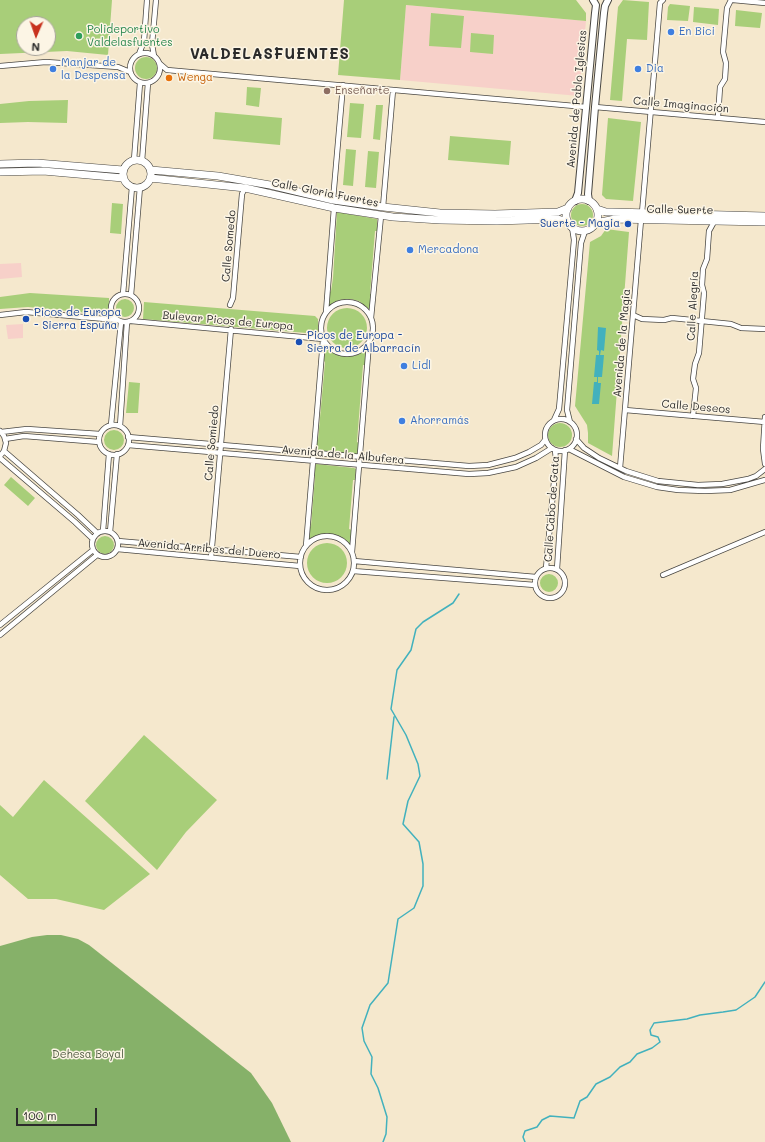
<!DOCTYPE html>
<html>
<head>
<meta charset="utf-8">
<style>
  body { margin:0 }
  #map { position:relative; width:765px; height:1142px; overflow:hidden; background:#f5e8cd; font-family:Mali,sans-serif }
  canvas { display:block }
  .north { position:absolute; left:16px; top:16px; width:40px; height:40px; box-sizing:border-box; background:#fcf5e5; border:1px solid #a8a49b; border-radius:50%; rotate:182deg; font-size:11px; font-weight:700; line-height:16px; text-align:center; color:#2b2b2b }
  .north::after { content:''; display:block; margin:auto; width:14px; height:18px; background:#c8321e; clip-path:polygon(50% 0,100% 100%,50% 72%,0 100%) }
  .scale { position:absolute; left:16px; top:1108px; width:81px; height:18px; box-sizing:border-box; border:2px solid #2b2b2b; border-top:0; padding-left:5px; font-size:12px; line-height:14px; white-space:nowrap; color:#2b2b2b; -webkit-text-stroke:3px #fcf5e5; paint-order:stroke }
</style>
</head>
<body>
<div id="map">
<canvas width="765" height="1142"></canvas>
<div class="north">N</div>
<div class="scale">100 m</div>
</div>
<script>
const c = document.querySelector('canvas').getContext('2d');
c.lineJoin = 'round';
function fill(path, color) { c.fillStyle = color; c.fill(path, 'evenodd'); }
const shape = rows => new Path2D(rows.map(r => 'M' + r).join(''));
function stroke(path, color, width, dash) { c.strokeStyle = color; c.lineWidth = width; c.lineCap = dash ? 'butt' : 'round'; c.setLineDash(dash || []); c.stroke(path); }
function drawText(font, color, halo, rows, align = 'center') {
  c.font = font + ' Mali,sans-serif'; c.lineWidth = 3; c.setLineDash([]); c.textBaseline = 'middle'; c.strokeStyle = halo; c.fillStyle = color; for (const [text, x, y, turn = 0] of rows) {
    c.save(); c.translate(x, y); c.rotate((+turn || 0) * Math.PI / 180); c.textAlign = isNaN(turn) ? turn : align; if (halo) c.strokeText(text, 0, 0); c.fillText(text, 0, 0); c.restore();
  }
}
fill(shape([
  [406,5,586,21,579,96,400,80],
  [21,263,22,277,0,279,0,264],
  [23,324,23,338,8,339,6,325]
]), '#f7d0c9');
fill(shape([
  [0,0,112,0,108,55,67,51,0,54],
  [24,24,48,24,48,48,24,48],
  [344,0,576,0,586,13,586,21,406,5,400,80,338,75],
  [623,0,649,2,647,40,627,39,622,101,610,100,618,7],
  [670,4,690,6,688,21,667,20,668,7],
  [694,7,719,9,718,25,693,22],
  [736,10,762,13,760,28,735,26],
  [431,13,464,16,461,48,429,46],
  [471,33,494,35,493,54,470,52],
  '135 68a11 11 0 1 1 22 0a11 11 0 1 1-22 0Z',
  [247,87,261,88,259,107,246,105],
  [68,100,67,123,28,122,0,123,0,104,29,101],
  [350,103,364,104,361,138,347,137],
  [376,105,383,105,380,140,373,139],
  [215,112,282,118,280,145,213,139],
  [608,118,641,122,633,201,606,199,602,195],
  [450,136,511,141,509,165,448,160],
  [346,149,356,150,353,186,343,185],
  [368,151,379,152,376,188,365,187],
  [112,203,123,204,121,234,110,233],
  '571 215a11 11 0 1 1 22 0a11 11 0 1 1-22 0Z',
  [337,212,377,219,377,231,375,231,370,294,372,294,370,311,359,301,350,299,339,300,328,307,330,292,331,291,333,278],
  [606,229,629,232,612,456,588,443,588,433,587,425,575,406,590,242,601,236],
  [30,293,109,298,109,315,28,307,0,309,0,297],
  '116 308a9 9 0 1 1 18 0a9 9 0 1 1-18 0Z',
  [144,302,315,316,318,319,318,334,143,319],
  '327 328a20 20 0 1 1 40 0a20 20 0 1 1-40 0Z',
  [325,346,333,353,344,356,355,356,367,349,366,365,363,365,357,442,359,443,357,455,315,451,316,440,318,440,325,362,324,361],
  [129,382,140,383,138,413,126,413],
  '548 435a12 12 0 1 1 24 0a12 12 0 1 1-24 0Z',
  '104 440a10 10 0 1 1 20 0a10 10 0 1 1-20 0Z',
  [316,464,354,468,356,469,355,480,353,480,349,529,352,530,350,546,339,537,331,535,321,535,312,539,308,542,310,527,311,526,315,476,313,476],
  [11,477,35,498,28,506,4,485],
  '96 545a9 9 0 1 1 18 0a9 9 0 1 1-18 0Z',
  '307 563a20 20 0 1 1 40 0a20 20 0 1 1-40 0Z',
  '540 583a9 9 0 1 1 18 0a9 9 0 1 1-18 0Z',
  [144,735,217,800,186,832,157,870,85,801],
  [44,780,150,874,104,910,56,899,28,899,0,875,0,805,13,817]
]), '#a8ce79');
fill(shape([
  [47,935,61,935,78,939,89,945,251,1073,272,1103,291,1142,0,1142,0,946,32,937]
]), '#86b169');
fill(shape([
  [598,327,606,328,604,351,601,350,600,355,604,355,602,377,598,377,598,383,601,383,599,404,592,404,594,382,597,382,597,377,594,377,596,355,599,355,599,351,597,350]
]), '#42b1bd');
stroke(shape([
  [387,779,394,717],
  [383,1142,386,1134,387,1117,378,1088,371,1074,372,1057,364,1041,362,1028,370,1005,388,983,398,919,414,908,423,886,423,864,419,842,403,824,408,801,420,776,418,764,406,735,391,709,397,670,411,650,416,629,423,622,453,603,459,594],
  [525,1142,523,1137,525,1131,537,1127,542,1120,550,1116,574,1118,580,1101,587,1097,596,1084,610,1077,620,1067,630,1062,637,1054,652,1048,660,1042,658,1037,651,1035,650,1030,654,1023,687,1019,700,1015,723,1012,736,1010,755,997,765,982]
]), '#42b1bd', 1.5);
const minor = shape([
  [733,0,765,3],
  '130 68a15 15 0 1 1 30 0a15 15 0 1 1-30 0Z',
  [139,54,144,41,147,0],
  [154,56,152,44,156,0],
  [159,63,167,70,586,107],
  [0,66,46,62,118,67,130,72],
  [595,107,765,122],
  [718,117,720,87,725,79,726,63,723,52,727,8,731,0],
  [134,160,140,83],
  [142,161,148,83],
  [333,200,343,85],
  [383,207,393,90],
  [642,213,660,3,663,0],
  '111 308a14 14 0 1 1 28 0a14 14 0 1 1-28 0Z',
  [123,294,132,187],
  [131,295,140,187],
  '321 328a26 26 0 1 1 52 0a26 26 0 1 1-52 0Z',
  [230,305,233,298,242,194,245,188],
  [326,312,334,208],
  [0,315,26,312,117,320],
  [633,315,642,319,664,320,672,318,731,324,741,328,765,329],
  [371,318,381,216],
  [131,321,323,339],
  [625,410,765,422],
  [693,416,696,388,693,379,695,364,699,353,704,293,702,285,703,269,707,259,709,231,714,222],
  [765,417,763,449,765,464],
  '545 435a16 16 0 1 1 32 0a16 16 0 1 1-32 0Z',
  [554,420,559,409,574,240,572,227],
  [570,422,567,410,581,243,585,231],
  [111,425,121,322],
  '99 440a15 15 0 1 1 30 0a15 15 0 1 1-30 0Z',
  [120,426,127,322],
  [0,431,4,436,6,443,4,451,0,456],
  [1,432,27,429,100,434],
  [128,437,469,466,488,465,515,458,529,452,541,445,545,440],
  [5,439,24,436,99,442],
  [576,439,584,448,599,458,626,471,658,481,698,485,722,484,748,479,756,476,765,469],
  [128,445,469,474,488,473,516,467,536,458,552,448],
  [569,449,624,477,657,487,678,490,705,491,730,490,765,480],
  [4,451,78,515,97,533],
  [0,458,75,522,93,539],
  [620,468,641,220],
  '92 544a13 13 0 1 1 26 0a13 13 0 1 1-26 0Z',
  [103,531,109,454],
  [110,532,117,454],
  '300 563a27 27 0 1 1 54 0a27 27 0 1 1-54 0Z',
  [118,541,301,557],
  [306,546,323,340],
  [117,549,300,566],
  [352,552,369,343],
  [211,558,231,329],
  [354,561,536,577],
  '535 583a15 15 0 1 1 30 0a15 15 0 1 1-30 0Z',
  [546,568,556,460,555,450],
  [557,569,565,450],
  [353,571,535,585],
  [663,575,765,532],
  [0,625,93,550],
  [0,635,97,555]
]);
const tertiary = shape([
  [575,201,578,193,595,13,596,5,593,0],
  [589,201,588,194,595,107,604,13,605,6,608,0]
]);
const secondary = shape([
  '123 174a14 14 0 1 1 28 0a14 14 0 1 1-28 0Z',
  [0,164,37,163,123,170],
  [151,170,218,176,270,185,333,200,383,207,440,213,495,214,558,212,568,208],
  [0,172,43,171,123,178],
  [150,178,245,188,334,208,393,217,440,220,497,221,558,219,568,222],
  '566 215a16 16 0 1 1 32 0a16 16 0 1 1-32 0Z',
  [597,209,606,212,612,212,765,216],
  [596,223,615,219,765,222]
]);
stroke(minor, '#494743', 6);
stroke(tertiary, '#494743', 8);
stroke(secondary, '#494743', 8);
stroke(minor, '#fff', 4.5);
stroke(tertiary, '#fff', 6);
stroke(secondary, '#fff', 7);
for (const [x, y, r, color] of [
  [671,32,4,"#3f7fe0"],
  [79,36,4,"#2e9e5b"],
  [53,69,4,"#3f7fe0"],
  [638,69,4,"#3f7fe0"],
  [169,78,4,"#e8710a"],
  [327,91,4,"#8d6e63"],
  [628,224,4,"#1a4fb4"],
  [410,250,4,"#3f7fe0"],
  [26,319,4,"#1a4fb4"],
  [299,342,4,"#1a4fb4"],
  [404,366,4,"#3f7fe0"],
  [402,421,4,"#3f7fe0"]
]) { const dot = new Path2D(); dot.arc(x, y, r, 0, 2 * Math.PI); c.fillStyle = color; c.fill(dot); stroke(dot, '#fcf5e5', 1.5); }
drawText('11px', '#27864d', '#fcf5e5', [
  ["Polideportivo",87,30],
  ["Valdelasfuentes",87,43]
], 'left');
drawText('11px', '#366cbe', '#fcf5e5', [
  ["En Bici",679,32],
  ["Manjar de",61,63],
  ["la Despensa",61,76],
  ["Dia",646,69],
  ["Mercadona",418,250],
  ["Lidl",412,366],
  ["Ahorramás",410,421]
], 'left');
drawText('11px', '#c56008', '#fcf5e5', [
  ["Wenga",177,78]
], 'left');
drawText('11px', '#785e54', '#fcf5e5', [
  ["Enseñarte",335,91]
], 'left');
drawText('11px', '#2b2b2b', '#fcf5e5', [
  ["Avenida de Pablo Iglesias",577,99,-85],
  ["Calle Imaginación",681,105,5],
  ["Calle Gloria Fuertes",325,193,11],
  ["Calle Suerte",680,210,1],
  ["Calle Somedo",229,246,-85],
  ["Calle Alegría",693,306,-87],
  ["Bulevar Picos de Europa",228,321,5],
  ["Avenida de la Magia",622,343,-85],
  ["Calle Deseos",696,407,5],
  ["Calle Somiedo",212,443,-85],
  ["Avenida de la Albufera",343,455,5],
  ["Calle Cabo de Gata",552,509,-86],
  ["Avenida Arribes del Duero",209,549,5]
]);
drawText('11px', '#164399', '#fcf5e5', [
  ["Suerte - Magia",620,224,"right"],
  ["Picos de Europa",34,313],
  ["- Sierra Espuña",34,326],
  ["Picos de Europa -",307,336],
  ["Sierra de Albarracín",307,349]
], 'left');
drawText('11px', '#505c42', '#fcf5e5', [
  ["Dehesa Boyal",88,1055]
]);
c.letterSpacing = '1px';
drawText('bold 15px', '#2b2b2b', '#fcf5e5', [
  ["VALDELASFUENTES",270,54]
]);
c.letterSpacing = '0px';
</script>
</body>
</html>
